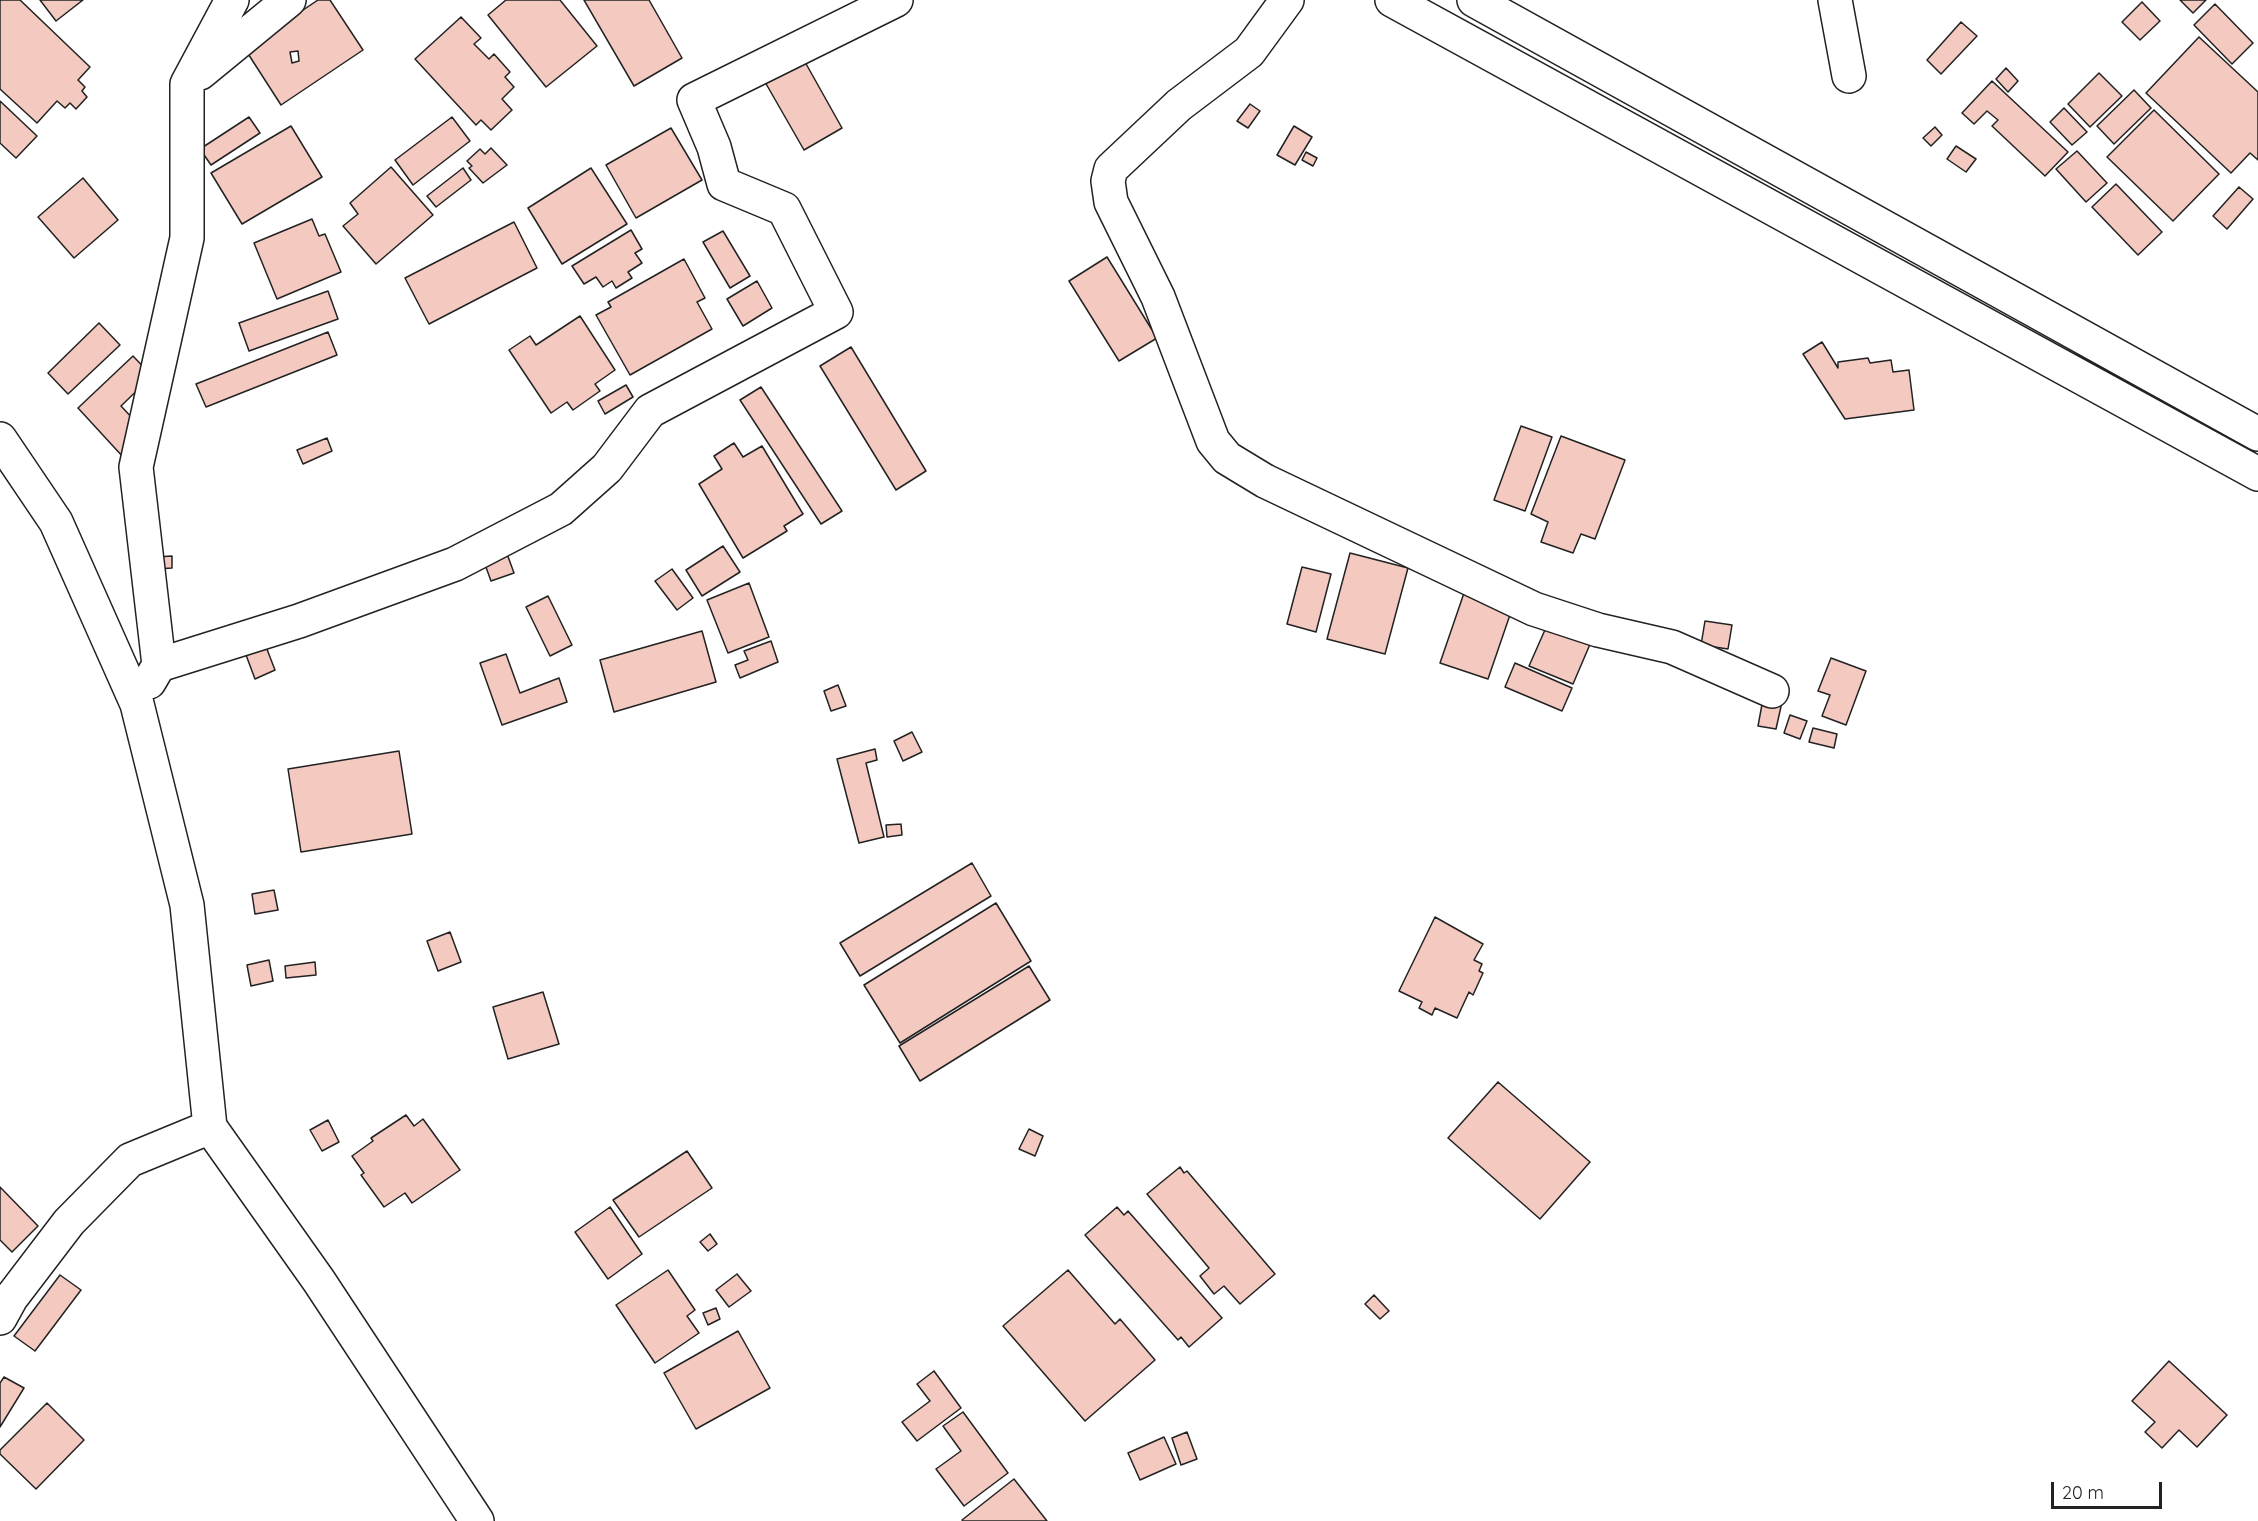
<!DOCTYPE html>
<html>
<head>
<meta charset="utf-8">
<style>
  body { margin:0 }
  #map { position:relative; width:2258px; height:1521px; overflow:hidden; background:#fff; font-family:Quicksand,sans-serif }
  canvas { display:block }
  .scale { position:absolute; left:2051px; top:1482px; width:111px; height:27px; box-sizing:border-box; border:3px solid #222; border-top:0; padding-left:8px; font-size:18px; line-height:21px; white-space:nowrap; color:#222; -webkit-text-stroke:4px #fff; paint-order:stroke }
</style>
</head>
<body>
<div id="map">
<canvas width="2258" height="1521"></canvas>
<div class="scale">20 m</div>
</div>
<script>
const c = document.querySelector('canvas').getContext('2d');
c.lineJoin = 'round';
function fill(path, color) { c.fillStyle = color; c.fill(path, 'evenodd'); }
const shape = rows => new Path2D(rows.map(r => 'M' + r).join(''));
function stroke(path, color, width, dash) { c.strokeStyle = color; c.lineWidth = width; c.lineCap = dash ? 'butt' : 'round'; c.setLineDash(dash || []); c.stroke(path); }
const building = shape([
  [0,0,20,0,90,67,78,80,85,87,82,91,87,97,76,109,70,103,65,108,57,101,37,123,0,89,0,0],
  [40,0,83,0,56,21,40,0],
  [318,0,330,0,363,50,281,105,245,49,318,0],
  [298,51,299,61,292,63,290,52,298,51],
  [506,0,560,0,597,46,546,87,488,15,506,0],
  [584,0,649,0,682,58,634,86,584,0],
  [2180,0,2206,0,2193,13,2180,0],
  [2142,2,2160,21,2140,40,2122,22,2142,2],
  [2215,4,2253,43,2232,64,2194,25,2215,4],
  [461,17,481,38,474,44,489,59,494,54,510,72,505,77,514,87,502,99,512,110,491,130,481,120,476,125,415,59,461,17],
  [1961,22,1977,36,1941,74,1927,60,1961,22],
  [2199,37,2258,92,2258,160,2250,153,2231,173,2146,93,2199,37],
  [800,53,842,128,804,150,761,75,800,53],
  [2006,68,2018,81,2008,92,1996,79,2006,68],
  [2099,73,2122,96,2090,127,2068,104,2099,73],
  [1992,81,2068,152,2045,176,1992,126,1998,120,1987,111,1974,124,1962,113,1992,81],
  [2134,90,2151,108,2114,144,2097,126,2134,90],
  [0,101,37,136,16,158,0,143,0,101],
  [1250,104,1260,111,1248,128,1237,121,1250,104],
  [2064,108,2087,132,2072,145,2050,122,2064,108],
  [2154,110,2219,174,2173,221,2107,157,2154,110],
  [249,117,260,133,211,165,200,149,249,117],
  [452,117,470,141,413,185,395,160,452,117],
  [291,126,322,177,242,224,211,173,291,126],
  [1294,126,1312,137,1295,165,1277,155,1294,126],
  [1935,127,1942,135,1931,146,1923,138,1935,127],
  [671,128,702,180,636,218,606,165,671,128],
  [1956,146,1976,159,1966,172,1947,159,1956,146],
  [491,148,507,165,483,183,469,168,472,166,467,161,480,149,485,154,491,148],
  [2077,151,2107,183,2086,202,2056,169,2077,151],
  [1306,152,1317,158,1313,166,1302,160,1306,152],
  [391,167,433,215,376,264,343,226,358,214,350,203,391,167],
  [463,168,471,180,436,207,427,196,463,168],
  [591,168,627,224,562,264,528,208,591,168],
  [83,178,118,220,74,258,38,217,83,178],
  [2116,184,2162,232,2138,255,2092,207,2116,184],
  [2239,187,2253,199,2227,229,2213,216,2239,187],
  [312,219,319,236,325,234,341,272,277,299,254,243,312,219],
  [514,222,537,268,429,324,405,278,514,222],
  [631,230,642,249,635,253,642,263,628,272,632,278,616,288,612,281,603,287,596,277,584,284,572,266,631,230],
  [723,231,750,276,730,288,703,242,723,231],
  [1107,257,1157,338,1119,361,1069,281,1107,257],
  [684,259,705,298,697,302,712,329,630,375,596,315,611,307,608,302,684,259],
  [757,281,772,308,743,326,727,299,757,281],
  [328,291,338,319,249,351,239,323,328,291],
  [580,316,615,370,595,384,600,391,573,410,567,402,551,413,509,350,530,336,536,345,580,316],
  [99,323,120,345,68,394,48,373,99,323],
  [328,332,337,355,206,407,196,384,328,332],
  [1822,342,1838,368,1838,362,1868,358,1870,363,1891,360,1893,372,1909,370,1914,410,1845,419,1803,354,1822,342],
  [851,347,926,471,896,490,820,366,851,347],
  [133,356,152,376,121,406,135,421,128,428,141,442,124,458,78,408,133,356],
  [626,385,633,397,605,414,598,401,626,385],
  [761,387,842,511,821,524,740,400,761,387],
  [1521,426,1552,437,1525,511,1494,500,1521,426],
  [1561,436,1625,460,1595,539,1581,534,1573,553,1541,542,1548,522,1531,514,1561,436],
  [327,438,332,451,303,464,297,450,327,438],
  [734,443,743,457,762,446,803,514,784,526,787,531,743,558,699,484,722,469,714,456,734,443],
  [723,546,740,572,702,596,686,570,723,546],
  [506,551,514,573,491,581,483,559,506,551],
  [1350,553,1408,568,1385,654,1327,639,1350,553],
  [172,556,172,568,157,569,156,557,172,556],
  [1302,567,1331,574,1316,632,1287,624,1302,567],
  [672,569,693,598,677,610,655,581,672,569],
  [749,583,769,637,728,653,707,600,749,583],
  [1464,593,1512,609,1488,679,1440,663,1464,593],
  [548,596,572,645,550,656,526,607,548,596],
  [1705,621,1732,625,1728,649,1701,645,1705,621],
  [1548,623,1591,642,1573,684,1529,666,1548,623],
  [702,631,716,682,614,712,600,660,702,631],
  [263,639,275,670,255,679,243,647,263,639],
  [771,641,778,662,740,678,735,665,748,660,744,651,771,641],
  [506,654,520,693,559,678,567,702,502,725,480,663,506,654],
  [1831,658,1866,671,1846,725,1822,716,1830,695,1818,691,1831,658],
  [1515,663,1572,688,1562,711,1505,687,1515,663],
  [838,685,846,706,831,711,824,691,838,685],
  [1763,699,1782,702,1776,729,1758,726,1763,699],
  [1790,715,1807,721,1800,739,1784,733,1790,715],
  [1813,728,1837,734,1834,748,1809,742,1813,728],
  [912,732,922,752,903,761,894,741,912,732],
  [875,749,877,760,866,763,884,837,859,843,837,759,875,749],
  [399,751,412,834,301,852,288,769,399,751],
  [901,824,902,835,887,837,886,825,901,824],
  [972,863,991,896,860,976,840,943,972,863],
  [274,890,278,910,255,914,252,894,274,890],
  [996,903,1031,961,900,1043,864,985,996,903],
  [1435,917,1483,944,1474,960,1482,964,1479,971,1483,973,1473,995,1469,992,1457,1018,1435,1008,1432,1015,1419,1008,1422,1002,1399,991,1435,917],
  [450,932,461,962,438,971,427,941,450,932],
  [269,960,273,981,251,986,247,965,269,960],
  [315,962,316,975,286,978,285,966,315,962],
  [1029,966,1050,1000,920,1081,899,1046,1029,966],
  [543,992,559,1044,508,1059,493,1007,543,992],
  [1498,1082,1590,1162,1540,1219,1448,1138,1498,1082],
  [406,1115,414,1126,423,1119,460,1170,412,1203,405,1193,384,1207,361,1175,364,1173,352,1156,373,1141,371,1138,406,1115],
  [328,1120,339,1142,322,1151,310,1130,328,1120],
  [1029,1129,1043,1136,1035,1156,1019,1149,1029,1129],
  [687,1151,712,1188,639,1237,613,1200,687,1151],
  [1180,1167,1184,1173,1187,1171,1275,1274,1240,1304,1224,1286,1214,1294,1200,1276,1209,1268,1147,1194,1180,1167],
  [0,1187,38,1226,12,1252,0,1240,0,1187],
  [610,1207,642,1254,608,1279,575,1232,610,1207],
  [1117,1207,1124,1215,1128,1211,1222,1318,1189,1347,1181,1337,1178,1340,1085,1235,1117,1207],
  [710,1234,717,1244,708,1251,700,1242,710,1234],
  [668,1270,695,1310,687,1316,699,1333,655,1363,616,1305,668,1270],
  [1068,1270,1115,1324,1120,1319,1155,1360,1085,1421,1003,1326,1068,1270],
  [737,1274,751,1291,729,1307,716,1290,737,1274],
  [60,1275,81,1290,35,1351,14,1336,60,1275],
  [1374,1295,1389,1311,1380,1319,1365,1304,1374,1295],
  [716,1308,720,1319,708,1325,703,1313,716,1308],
  [738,1331,770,1388,696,1429,664,1373,738,1331],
  [2169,1361,2227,1415,2197,1447,2179,1430,2162,1448,2145,1432,2155,1422,2132,1401,2169,1361],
  [934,1371,961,1408,917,1441,902,1422,930,1401,917,1384,934,1371],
  [4,1377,24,1388,0,1427,0,1383,4,1377],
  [47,1403,84,1440,36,1489,0,1454,0,1450,47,1403],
  [963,1412,1008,1473,964,1506,936,1469,961,1451,943,1426,963,1412],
  [1187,1432,1197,1459,1181,1465,1172,1438,1187,1432],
  [1164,1437,1176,1464,1140,1480,1128,1453,1164,1437],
  [1014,1479,1047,1521,963,1521,962,1520,1014,1479]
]);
fill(building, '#f3c9c0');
stroke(building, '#222', 1.5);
const street = shape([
  [1287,0,1249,52,1179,105,1111,169,1108,181,1111,202,1158,297,1213,441,1227,458,1265,481,1534,609,1598,630,1672,647,1772,691],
  [1835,0,1849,76],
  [200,73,289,0],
  [0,439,56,522,137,704,187,905,210,1127,319,1281,477,1521],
  [159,665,299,621,455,564,561,509,607,468,650,411,836,312,784,209,724,184,714,147,694,100,896,0],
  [149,682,159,665,136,467,187,238,187,84,232,0],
  [0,1318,11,1298,69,1222,130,1160,210,1127]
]);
const primary = shape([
  [1392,0,2258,474],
  [1474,0,2258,434]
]);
stroke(street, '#222', 36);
stroke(primary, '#222', 36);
stroke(street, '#fff', 33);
stroke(primary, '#fff', 33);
</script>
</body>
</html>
